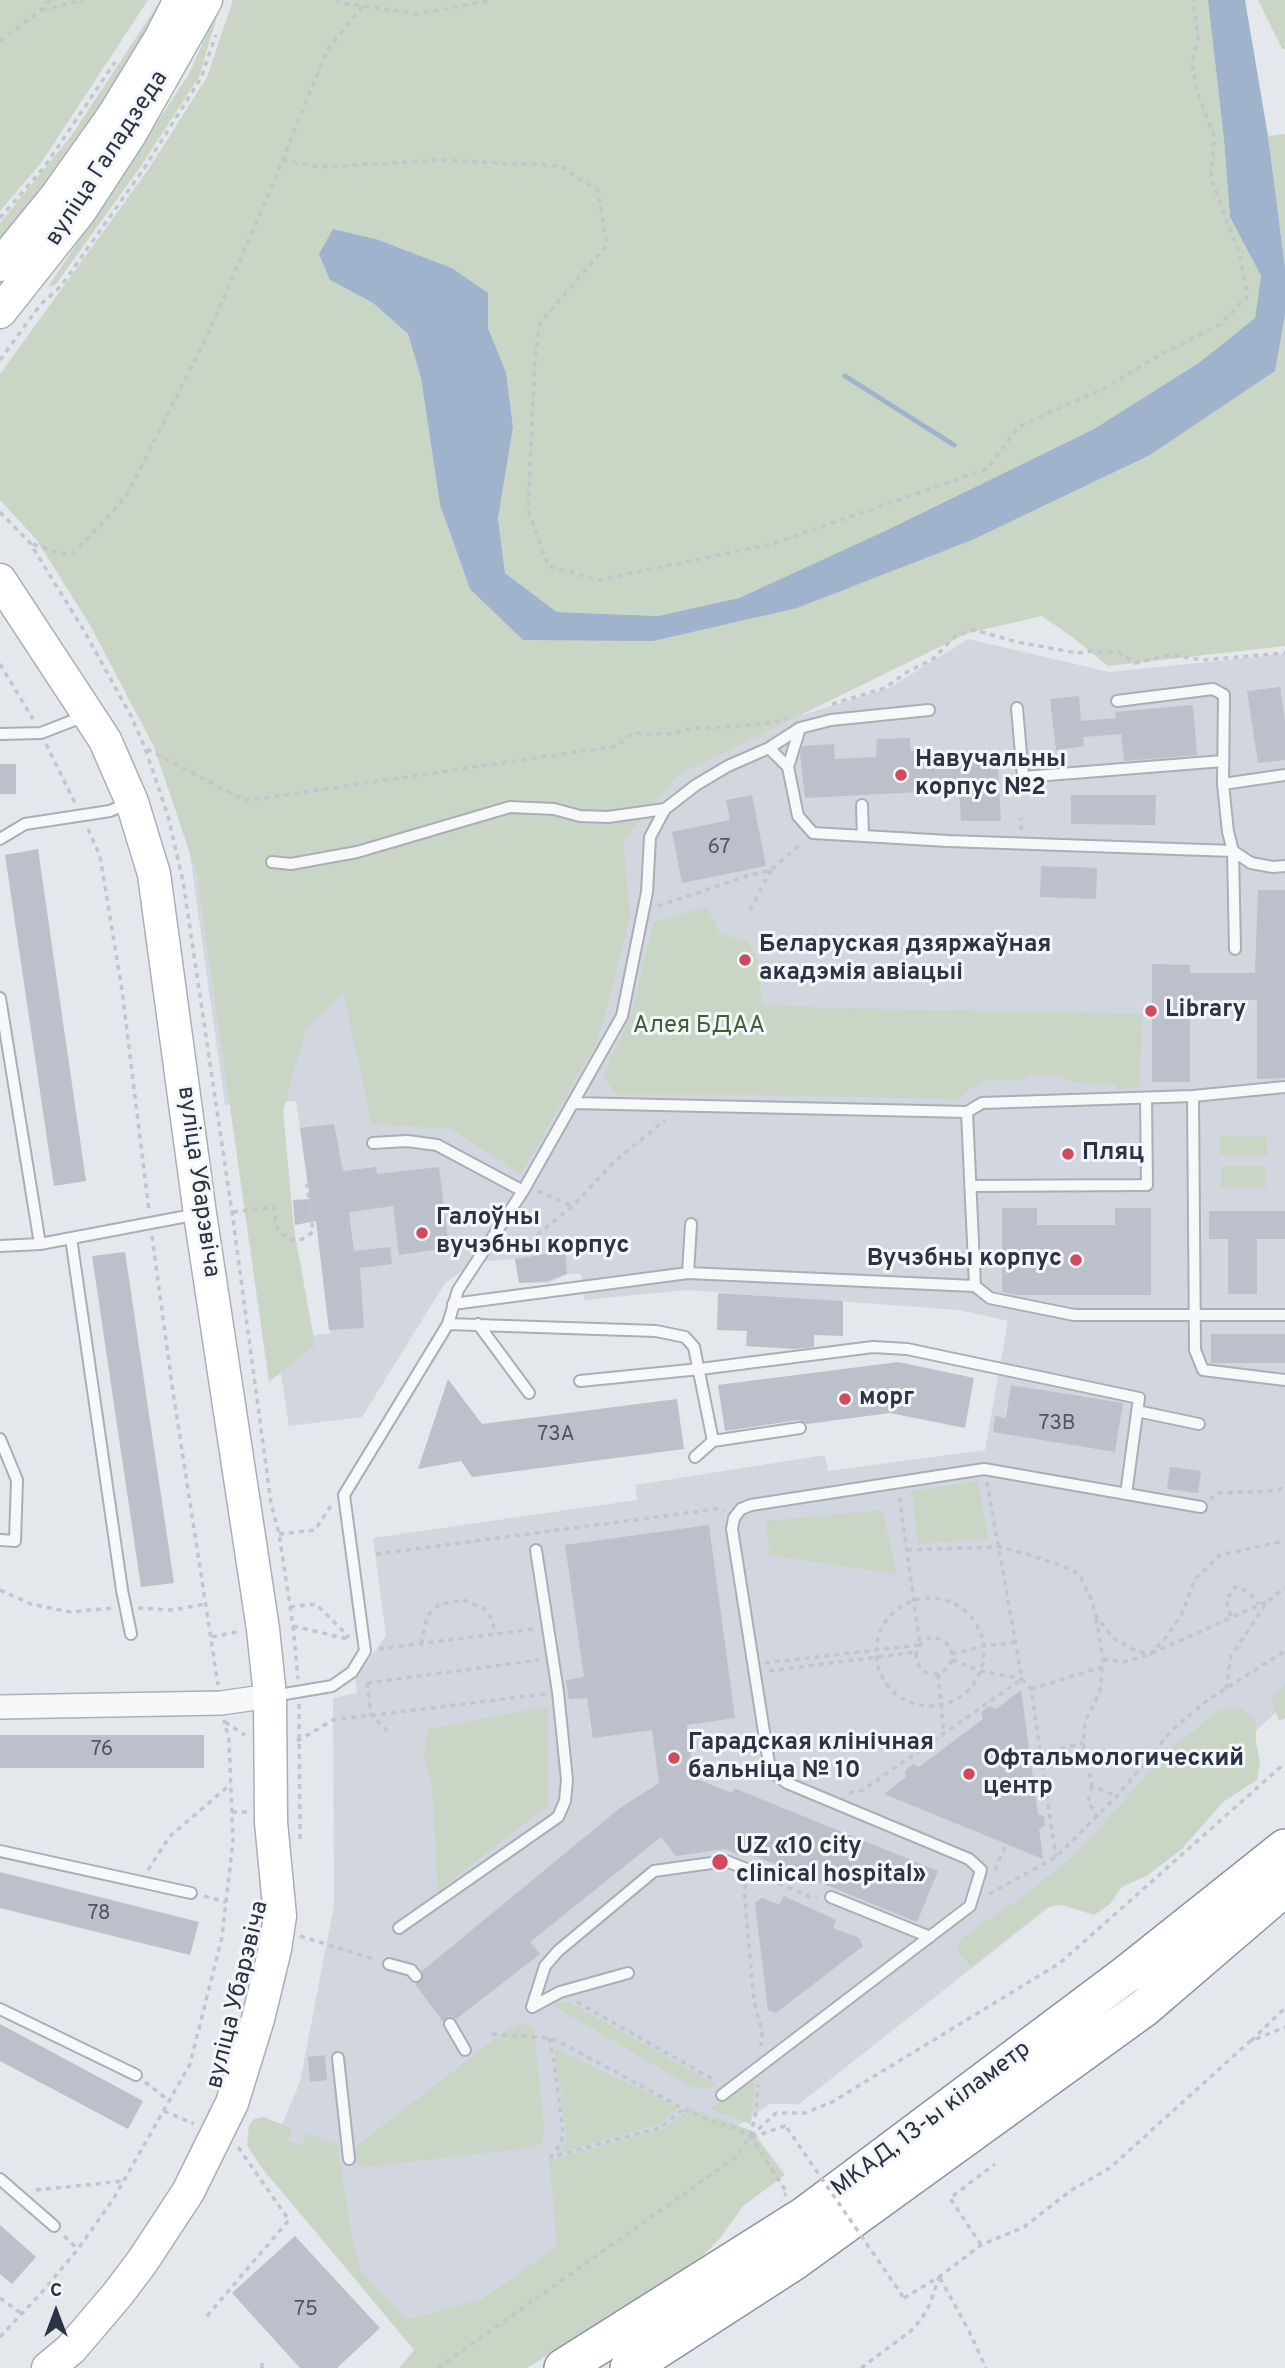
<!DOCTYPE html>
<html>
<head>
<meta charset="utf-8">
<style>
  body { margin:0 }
  #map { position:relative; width:1285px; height:2368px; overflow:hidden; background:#e4e7ec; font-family:Overpass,sans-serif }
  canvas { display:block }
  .north { position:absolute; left:21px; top:2277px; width:70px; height:70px; -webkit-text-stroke:5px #f4f6f9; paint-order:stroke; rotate:0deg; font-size:19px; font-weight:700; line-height:28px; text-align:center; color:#2b3445 }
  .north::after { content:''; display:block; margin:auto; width:24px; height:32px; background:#2b3445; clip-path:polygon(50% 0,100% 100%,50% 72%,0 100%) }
</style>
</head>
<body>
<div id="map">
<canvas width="1285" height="2368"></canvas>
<div class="north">С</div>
</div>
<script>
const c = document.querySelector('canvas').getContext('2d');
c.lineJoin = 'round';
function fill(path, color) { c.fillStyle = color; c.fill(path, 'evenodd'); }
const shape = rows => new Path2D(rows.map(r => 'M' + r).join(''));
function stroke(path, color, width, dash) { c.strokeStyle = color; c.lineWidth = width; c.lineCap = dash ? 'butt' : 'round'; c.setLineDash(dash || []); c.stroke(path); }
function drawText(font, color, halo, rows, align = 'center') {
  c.font = font + ' Overpass,sans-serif'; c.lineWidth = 6; c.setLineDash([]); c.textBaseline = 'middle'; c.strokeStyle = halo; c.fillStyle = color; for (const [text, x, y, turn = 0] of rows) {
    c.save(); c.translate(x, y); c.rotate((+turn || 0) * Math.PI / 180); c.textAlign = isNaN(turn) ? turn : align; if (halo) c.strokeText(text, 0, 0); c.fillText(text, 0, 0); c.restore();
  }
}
fill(shape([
  [968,639,1109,672,1285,654,1285,1704,1160,1820,799,2104,769,2104,735,2128,428,2363,263,2170,300,2082,334,1905,333,1698,357,1693,355,1678,386,1636,373,1538,637,1500,635,1485,825,1455,828,1471,985,1450,1008,1321,959,1310,687,1290,584,1300,581,1274,567,1274,549,1283,519,1283,515,1259,475,1262,445,1283,362,1417,289,1426,276,1341,332,1333,329,1330,315,1207,310,1199,296,1101,225,1105,185,819,770,725,889,688]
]), '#d2d6de');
fill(shape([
  [0,0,148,0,41,163,0,211],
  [161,0,166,0,77,146,0,242,0,223,71,136],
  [222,0,199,77,141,166,56,284,48,287,189,74],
  [233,0,1208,0,1224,140,1230,217,1261,276,1255,318,1200,362,1094,429,887,530,739,598,658,616,557,612,505,573,498,519,513,427,506,372,488,328,487,293,452,268,379,240,330,280,373,303,408,334,421,378,440,505,470,589,653,641,1150,455,1274,371,1285,314,1285,646,1108,666,1071,636,1042,616,968,633,678,775,623,841,630,917,598,1040,521,1174,451,1129,372,1124,343,992,306,1028,283,1111,294,1229,315,1345,269,1382,197,874,154,747,90,625,36,539,0,500,0,374,150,167,207,77],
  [1258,0,1285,0,1285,49,1282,49],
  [1285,134,1285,267,1268,136],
  [706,906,720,934,747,941,758,959,762,1004,830,1008,1142,1014,1140,1086,1120,1090,1113,1085,1071,1082,1060,1075,1025,1075,1026,1081,984,1080,968,1090,959,1099,758,1095,616,1095,603,1075,631,1016,653,923],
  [1220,1136,1267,1137,1267,1156,1219,1155],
  [1221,1166,1266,1166,1266,1188,1221,1188],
  [978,1481,988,1538,918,1544,912,1491],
  [882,1510,897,1574,769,1555,766,1521],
  [1285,1684,1285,1718,1279,1721,1271,1699],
  [548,1706,548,1805,438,1891,432,1787,424,1754,428,1729],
  [1239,1707,1256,1721,1256,1743,1260,1762,1257,1780,1223,1802,1182,1849,1148,1875,1122,1887,1110,1904,1094,1915,1062,1905,1047,1907,971,1967,956,1950,963,1937,1025,1895,1078,1852,1168,1751,1219,1710],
  [567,2001,717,2085,706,2089,692,2087,552,2005],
  [520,2024,529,2024,534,2032,545,2133,540,2144,535,2147,365,2167,354,2162,354,2148,505,2031],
  [554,2048,679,2108,659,2124,558,2153,566,2140,566,2133],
  [755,2076,751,2124,710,2109],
  [691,2108,752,2131,785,2175,743,2206,721,2237,702,2257,527,2368,399,2368,414,2350,260,2165,247,2145,249,2125,254,2119,263,2117,292,2128,288,2141,302,2146,306,2133,334,2143,338,2147,350,2226,360,2270,406,2320,482,2299,557,2247,549,2160,661,2130]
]), '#c9d6c5');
fill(shape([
  [1208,0,1245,0,1268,136,1285,267,1285,314,1275,371,1150,455,972,540,797,608,653,641,523,640,470,589,440,505,421,378,408,334,373,303,330,280,319,254,333,229,379,240,452,268,488,293,488,328,506,372,513,427,498,519,505,573,557,612,658,616,739,598,887,530,1094,429,1200,362,1255,318,1261,276,1230,217,1224,140]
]), '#9fb4cc');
stroke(shape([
  [845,376,954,445]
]), '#9fb4cc', 5);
fill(shape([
  [1280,687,1285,722,1285,760,1258,763,1247,691],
  [1079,696,1081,721,1116,718,1115,712,1193,705,1197,755,1124,761,1121,734,1083,737,1084,746,1056,750,1050,699],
  [910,738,911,751,997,751,1001,821,961,821,959,790,805,798,800,754,803,746,834,744,835,759,876,757,877,739],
  [0,764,16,764,16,794,0,794],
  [752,795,766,866,682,883,672,832,730,820,726,800],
  [1071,795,1156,795,1155,825,1071,824],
  [38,849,86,1181,54,1186,5,855],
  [1041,866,1097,868,1096,899,1040,897],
  [1258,890,1285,890,1285,1078,1257,1079,1257,1000,1190,1001,1190,1082,1152,1082,1152,964,1190,965,1190,973,1255,973],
  [334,1124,343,1171,376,1167,377,1174,439,1167,449,1248,399,1255,393,1206,349,1212,354,1251,390,1247,392,1264,360,1268,364,1328,329,1330,316,1221,295,1225,293,1200,310,1199,300,1128],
  [1002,1208,1037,1208,1037,1225,1115,1225,1115,1208,1151,1208,1151,1295,1017,1295,1002,1292],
  [1209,1211,1285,1211,1285,1239,1257,1239,1257,1294,1228,1294,1228,1239,1209,1239],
  [565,1251,567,1274,548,1281,519,1283,515,1259],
  [125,1252,174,1583,141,1587,92,1256],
  [718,1293,843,1301,843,1336,814,1335,814,1347,794,1349,746,1346,747,1331,717,1330],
  [1211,1334,1285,1334,1285,1363,1211,1363],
  [898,1362,974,1378,965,1428,890,1413,807,1424,799,1420,725,1431,718,1385],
  [448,1379,482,1424,677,1399,684,1449,472,1477,461,1461,418,1469],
  [1011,1385,1123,1403,1115,1452,993,1432,995,1416,1006,1418],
  [1170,1467,1201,1471,1198,1493,1167,1489],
  [709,1525,735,1718,687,1725,694,1778,732,1793,734,1788,938,1871,917,1922,745,1852,743,1857,725,1849,676,1856,661,1837,530,1942,540,1954,456,2019,449,2016,443,2022,415,1984,423,1979,422,1971,620,1808,659,1783,652,1730,593,1738,587,1698,569,1699,566,1680,584,1677,565,1545],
  [1021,1690,1038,1814,1044,1816,1045,1825,1039,1829,1043,1859,884,1794,906,1777,905,1771,913,1764,919,1767,983,1719,981,1712,990,1706,996,1709],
  [0,1735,204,1735,204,1768,0,1768],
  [0,1872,199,1922,190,1955,0,1908],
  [784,1896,836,1920,833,1928,859,1938,863,1946,776,2013,768,2010,755,1903,762,1898,779,1905],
  [0,2024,143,2101,128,2129,0,2061],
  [325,2055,327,2080,310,2082,308,2057],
  [0,2225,36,2257,12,2284,0,2274],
  [295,2236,380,2328,337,2368,300,2368,232,2293]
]), '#bbc0ca');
const service = shape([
  [1117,701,1213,689,1224,695,1223,784,1228,832,1233,851,1235,949],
  [1017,708,1023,777,1223,761],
  [0,734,41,733,85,716],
  [769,748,788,767,798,816,813,833,948,841,1233,851,1251,863,1273,867,1285,866],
  [788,767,800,728],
  [1223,784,1285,775],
  [862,805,863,836],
  [0,839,25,824,110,811,130,802],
  [272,862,291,864,357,852,510,807,554,809,580,816,608,817,665,809],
  [0,998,40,1244],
  [1193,1096,1195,1350,1203,1370,1285,1380],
  [573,1103,967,1112,982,1103,1193,1096,1285,1087],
  [967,1112,975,1286],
  [373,1143,407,1141,437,1145,523,1191],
  [970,1186,1147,1185,1146,1099],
  [71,1238,122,1590,131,1634],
  [0,1246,40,1244,198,1214],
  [688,1273,691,1224],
  [453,1304,688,1273,975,1286,990,1298,1074,1315,1285,1315],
  [448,1324,656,1331,685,1337,694,1347,713,1441],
  [478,1324,529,1393],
  [580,1381,700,1369,873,1347,907,1349,1139,1398,1126,1494],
  [1137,1411,1199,1424],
  [0,1439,17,1480,15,1541,0,1540],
  [695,1457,713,1441,800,1428],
  [273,1696,332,1686,352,1672,365,1651,344,1495,448,1324,458,1290,523,1191,622,1016,647,892,650,837,665,809,696,785,728,766,769,748,800,728,831,720,929,710],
  [0,1851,191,1893],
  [831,1897,930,1937],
  [399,1928,558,1817,565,1801,567,1780,558,1692,536,1550],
  [389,1964,411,1970,416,1976],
  [532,2007,545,1966,558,1951,654,1871,726,1861,749,1870],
  [532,2007,560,1992,628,1973],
  [0,2009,136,2075],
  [450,2024,465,2050],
  [338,2058,349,2159],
  [722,2095,970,1906,981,1870,969,1859,787,1783,770,1770,732,1529,734,1518,741,1509,751,1505,984,1469,1201,1507],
  [0,2179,54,2226]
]);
const minor = shape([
  [0,1707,221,1703,270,1696]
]);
const secondary = shape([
  [0,265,57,195,113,116,160,39,180,0],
  [0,312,80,211,129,136,206,0],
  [0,580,105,740,132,802,154,874,200,1214,263,1629,270,1696,271,1822,280,1916,275,1949,258,2019,232,2103,188,2192,142,2262,117,2295,71,2349,48,2368]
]);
const trunk = shape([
  [563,2368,804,2216,1128,1973,1285,1848],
  [629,2368,793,2262,1144,2008,1285,1887]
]);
stroke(service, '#a9aeb7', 14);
stroke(minor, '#a9aeb7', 26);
stroke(secondary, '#a9aeb7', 35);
stroke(trunk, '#8b94a3', 40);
stroke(shape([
  [335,0,342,3,419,14,492,0],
  [42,10,84,0],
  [0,41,41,10,51,0],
  [283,160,319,167,441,160,560,166,598,191,607,245,540,323,535,357,528,510,548,566,598,580,772,544,987,469,1018,427,1105,388,1163,353,1219,325,1248,296,1239,253,1211,178,1214,136,1197,91,1192,63,1198,38,1193,0],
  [0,218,45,166,115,62],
  [0,360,40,305,61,286,145,167,201,78,216,35],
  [0,512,30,543,83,629,131,716,145,748,168,816,183,881,232,1212,271,1503,279,1534,293,1626,298,1679],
  [33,544,60,554,73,553,113,512,129,491,207,336,268,196,327,50,363,6],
  [0,664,33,719],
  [832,704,885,688,907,672,933,659,955,636,974,630,1017,642,1077,653,1092,651,1120,653,1135,663,1170,655,1203,660,1285,653],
  [46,744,75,803],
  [147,749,242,799,250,800,617,746,628,736,637,733,670,734,692,728,734,727,774,722,788,718],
  [88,829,100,856,122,990,149,1211],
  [1021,830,1021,818],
  [658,906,747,876,771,870,802,843],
  [750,910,771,870],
  [538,1191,572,1206],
  [233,1212,274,1207,276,1225,280,1233,291,1240,302,1239,313,1232,307,1184],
  [152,1236,172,1385,218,1685],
  [540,1255,538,1234,573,1206,614,1162,665,1120],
  [987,1482,1022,1679,1031,1689,1056,1857],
  [1210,1499,1217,1493,1278,1491,1285,1485],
  [279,1534,315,1530,332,1504],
  [907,1550,999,1547,1027,1554,1073,1570,1081,1578,1092,1601,1096,1616,1113,1638,1134,1650,1150,1654,1164,1640,1181,1616,1195,1579,1220,1555,1285,1541],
  [376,1554,717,1509,724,1511],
  [0,1590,31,1604,70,1612,113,1608],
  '876 1652a54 54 0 1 1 108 0a54 54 0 1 1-108 0Z',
  [290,1607,316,1604,349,1637],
  [138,1608,173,1610,205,1604],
  [1231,1616,1226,1600,1235,1587,1249,1592,1259,1604],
  [1096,1618,1103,1659,1100,1691,1085,1722,1083,1743,1092,1786,1116,1796],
  [293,1626,348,1639],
  [212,1637,241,1631],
  '916 1656a18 18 0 1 1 36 0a18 18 0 1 1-36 0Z',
  [421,1644,427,1616,440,1604,463,1600,483,1608,492,1619,495,1634],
  [379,1649,534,1629],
  [952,1654,984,1646,1017,1642],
  [1103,1659,1123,1662,1150,1654,1268,1601],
  [952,1660,981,1671,1022,1679],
  [765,1663,920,1645,899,1495],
  [769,1671,916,1652],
  [938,1674,944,1734],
  [367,1683,539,1660],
  [367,1683,371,1714,387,1731],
  [1031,1689,1102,1667],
  [1226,1689,1231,1656,1268,1601,1285,1588],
  [299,1704,300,1840],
  [225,1722,245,1735],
  [297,1741,333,1720,545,1694],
  [1041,1753,1083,1743],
  [1092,1786,1088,1802,1098,1817],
  [849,1793,863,1790,1022,1679],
  [232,1812,247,1812],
  [148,1870,170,1836,231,1784],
  [995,1870,1006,1844],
  [760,1875,810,1897,817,1897],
  [746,1884,744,1890,754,2001,762,2032,761,2046],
  [989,1894,1056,1857,1117,1796,1172,1730,1209,1699,1285,1651],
  [204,1896,226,1902],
  [300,1936,377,1960],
  [577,2002,716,2081],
  [492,2034,549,2038,560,2042,684,2109,711,2121,735,2128,750,2137,757,2146,787,2193,784,2195],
  [549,2038,554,2061,563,2133,561,2143,551,2157,659,2128,684,2109],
  [1251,2041,1285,2008],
  [145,2082,168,2100],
  [164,2111,194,2124],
  [751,2136,776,2113,805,2113,832,2102,1060,1963,1285,1763],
  [752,2137,785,2126,787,2128],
  [36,2190,124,2181],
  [64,2236,78,2249],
  [981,2245,950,2198,995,2164],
  [940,2278,969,2331,986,2368],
  [0,2298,22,2314],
  [904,2298,939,2277,981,2245,1024,2227,1070,2191,1110,2168,1249,2042,1285,2027],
  [207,2316,289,2220,238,2147],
  [0,2337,43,2291,78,2249,114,2198,190,2064,222,1937,233,1841,229,1740,224,1720],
  [262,2368,262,2362],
  [438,2368,736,2157,750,2137,756,2113,758,2085],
  [861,2368,912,2330,922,2318,930,2304,939,2277]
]), '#c2c5cb', 3.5, [5, 5]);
stroke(service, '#f7f8fa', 10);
stroke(minor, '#f7f8fa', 23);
stroke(secondary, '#fff', 32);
stroke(trunk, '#fff', 37);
stroke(shape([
  [787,2128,904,2298]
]), '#c2c5cb', 3.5, [5, 5]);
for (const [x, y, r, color] of [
  [901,775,7,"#d1495b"],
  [745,960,7,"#d1495b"],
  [1151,1011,7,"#d1495b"],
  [1068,1154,7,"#d1495b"],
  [422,1233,7,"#d1495b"],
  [1076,1260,7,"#d1495b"],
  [845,1399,7,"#d1495b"],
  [674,1758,7,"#d1495b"],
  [969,1774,7,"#d1495b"],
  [720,1862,9,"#d1495b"]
]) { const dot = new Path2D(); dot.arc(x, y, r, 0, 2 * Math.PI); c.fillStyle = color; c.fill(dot); stroke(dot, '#f4f6f9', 2.5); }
drawText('21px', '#4f5766', null, [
  ["67",719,849],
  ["73В",1057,1425],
  ["73А",556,1436],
  ["76",102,1751],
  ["78",99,1915],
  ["75",306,2311]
]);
drawText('24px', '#2b3445', '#f4f6f9', [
  ["вуліца Галадзеда",108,159,-57],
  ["вуліца Убарэвіча",197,1182,82],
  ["вуліца Убарэвіча",239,1995,-76],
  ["МКАД, 13-ы кіламетр",932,2120,-37]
]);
drawText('bold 24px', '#2b3445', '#f4f6f9', [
  ["Навучальны",915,761],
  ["корпус №2",915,789],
  ["Беларуская дзяржаўная",759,946],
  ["акадэмія авіацыі",759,974],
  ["Library",1165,1011],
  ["Пляц",1082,1154],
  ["Галоўны",436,1219],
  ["вучэбны корпус",436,1247],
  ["Вучэбны корпус",1062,1260,"right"],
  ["морг",859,1399],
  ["Гарадская клінічная",688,1744],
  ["бальніца № 10",688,1772],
  ["Офтальмологический",983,1760],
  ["центр",983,1788],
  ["UZ «10 city",736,1848],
  ["clinical hospital»",736,1876]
], 'left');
drawText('24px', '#3f6138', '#f4f6f9', [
  ["Алея БДАА",699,1027]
]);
</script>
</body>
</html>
